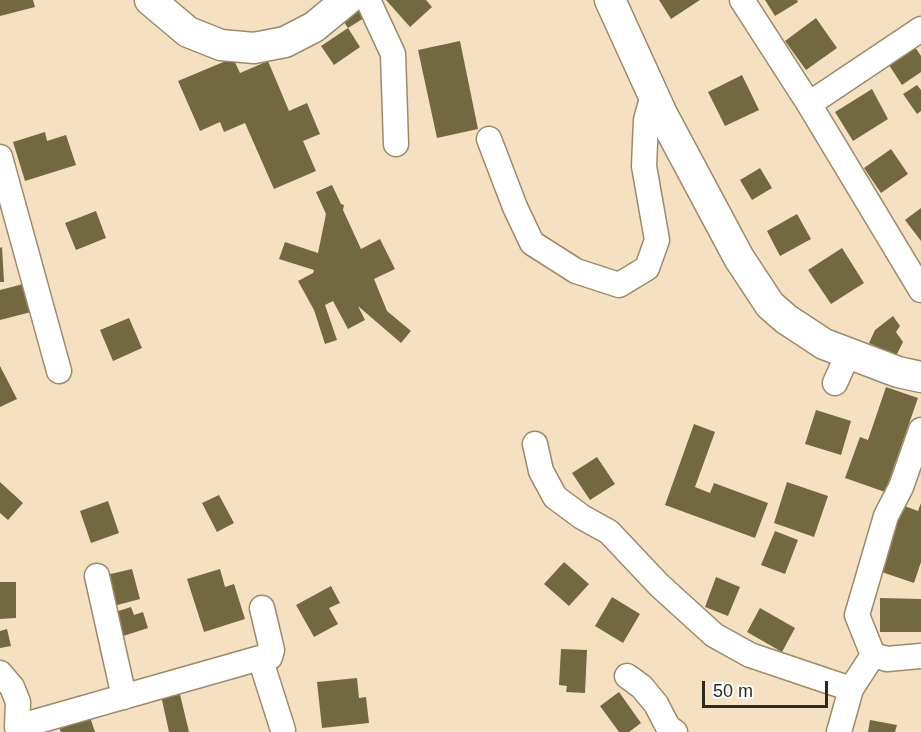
<!DOCTYPE html>
<html>
<head>
<meta charset="utf-8">
<style>
  body { margin:0 }
  #map { position:relative; width:921px; height:732px; overflow:hidden; background:#f5e1c2; font-family:Helvetica,sans-serif }
  canvas { display:block }
  .scale { position:absolute; left:702px; top:681px; width:126px; height:27px; box-sizing:border-box; border:3px solid #30291d; border-top:0; padding-left:8px; font-size:18px; line-height:21px; white-space:nowrap; color:#30291d; -webkit-text-stroke:4px #fff; paint-order:stroke }
</style>
</head>
<body>
<div id="map">
<canvas width="921" height="732"></canvas>
<div class="scale">50 m</div>
</div>
<script>
const c = document.querySelector('canvas').getContext('2d');
c.lineJoin = 'round';
function fill(path, color) { c.fillStyle = color; c.fill(path, 'evenodd'); }
const shape = rows => new Path2D(rows.map(r => 'M' + r).join(''));
function stroke(path, color, width, dash) { c.strokeStyle = color; c.lineWidth = width; c.lineCap = dash ? 'butt' : 'round'; c.setLineDash(dash || []); c.stroke(path); }
fill(shape([
  [0,0,33,0,35,7,0,16],
  [386,0,426,0,432,7,410,27],
  [659,0,700,0,671,19],
  [765,0,797,0,798,2,775,16],
  [353,1,364,18,348,28,337,12],
  [816,18,837,48,806,70,785,41],
  [348,28,360,47,334,65,321,46],
  [460,41,478,129,437,138,418,50],
  [913,44,921,56,921,72,902,85,887,62],
  [233,58,240,73,268,61,289,111,307,103,320,134,303,141,316,171,274,189,245,123,224,132,220,122,200,131,178,81],
  [742,75,759,110,725,126,708,92],
  [917,85,921,90,921,111,917,114,903,94],
  [872,89,888,119,853,141,835,112],
  [45,132,47,141,66,135,76,165,25,181,13,142],
  [891,149,908,174,881,193,864,168],
  [760,168,772,188,752,200,740,180],
  [332,185,341,204,344,205,343,210,361,249,380,239,395,269,374,279,387,311,411,331,401,343,358,306,365,320,348,329,333,301,325,305,337,340,325,344,314,310,298,281,313,273,314,270,279,259,285,242,318,253,326,214,316,192],
  [921,208,921,241,905,220],
  [96,211,106,238,76,250,65,223],
  [797,214,811,239,780,256,767,231],
  [2,247,4,282,0,282,0,248],
  [842,248,864,283,831,304,808,270],
  [27,283,35,311,0,320,0,290],
  [893,316,900,326,896,332,903,342,896,356,869,343,875,330],
  [129,318,142,348,113,361,100,330],
  [0,366,17,399,0,407],
  [886,387,918,398,885,492,845,478,860,437,868,440],
  [816,410,851,421,841,455,805,444],
  [694,424,715,432,695,487,710,493,714,483,768,503,755,538,665,505],
  [597,457,615,484,590,500,572,473],
  [0,482,23,503,8,520,0,513],
  [787,482,828,496,814,537,774,523],
  [219,495,234,523,217,532,202,503],
  [108,501,119,533,91,543,80,511],
  [921,503,921,562,914,583,876,570,899,504,918,511],
  [775,531,798,540,785,574,761,565],
  [564,562,589,584,569,606,544,584],
  [132,569,140,599,110,607,102,576],
  [220,569,225,587,234,584,245,619,204,632,187,579],
  [716,577,740,587,728,616,705,607],
  [0,582,16,582,16,618,0,619],
  [331,586,340,603,329,608,338,624,314,637,296,605],
  [612,597,640,614,623,643,595,626],
  [880,598,921,599,921,632,880,632],
  [131,607,134,615,143,612,148,628,117,638,109,614],
  [760,608,795,628,782,652,747,632],
  [7,629,11,646,0,648,0,631],
  [561,649,587,650,585,693,566,692,567,686,559,685],
  [357,678,359,698,366,697,369,723,322,728,317,682],
  [178,686,189,732,169,732,160,691],
  [619,692,641,723,629,732,619,732,600,706],
  [90,717,95,732,61,732,59,728],
  [870,720,897,725,895,732,868,732]
]), '#726941');
const minor = shape([
  [368,0,393,54,396,144],
  [742,0,809,104,921,290],
  [809,104,921,29],
  [489,139,515,207,532,243,576,271,619,285,647,268,657,240,644,166,646,120,653,95],
  [0,157,59,371],
  [835,383,848,354],
  [921,430,901,487,886,516,857,615,873,655,887,659,921,656],
  [535,444,541,471,555,497,582,517,609,532,659,585,714,635,750,655,851,689],
  [97,576,124,697],
  [260,658,270,657,272,650,262,608],
  [0,673,12,687,18,702,17,727,260,658,283,730],
  [627,676,642,687,656,704,668,727,675,732],
  [839,732,851,689,873,655]
]);
const major = shape([
  [150,0,188,32,221,45,254,48,285,42,314,27,347,0],
  [610,0,662,114,739,258,770,305,786,319,824,344,898,372,921,377]
]);
stroke(minor, '#9c8a6d', 27);
stroke(major, '#9c8a6d', 33);
stroke(minor, '#fff', 24);
stroke(major, '#fff', 30);
</script>
</body>
</html>
